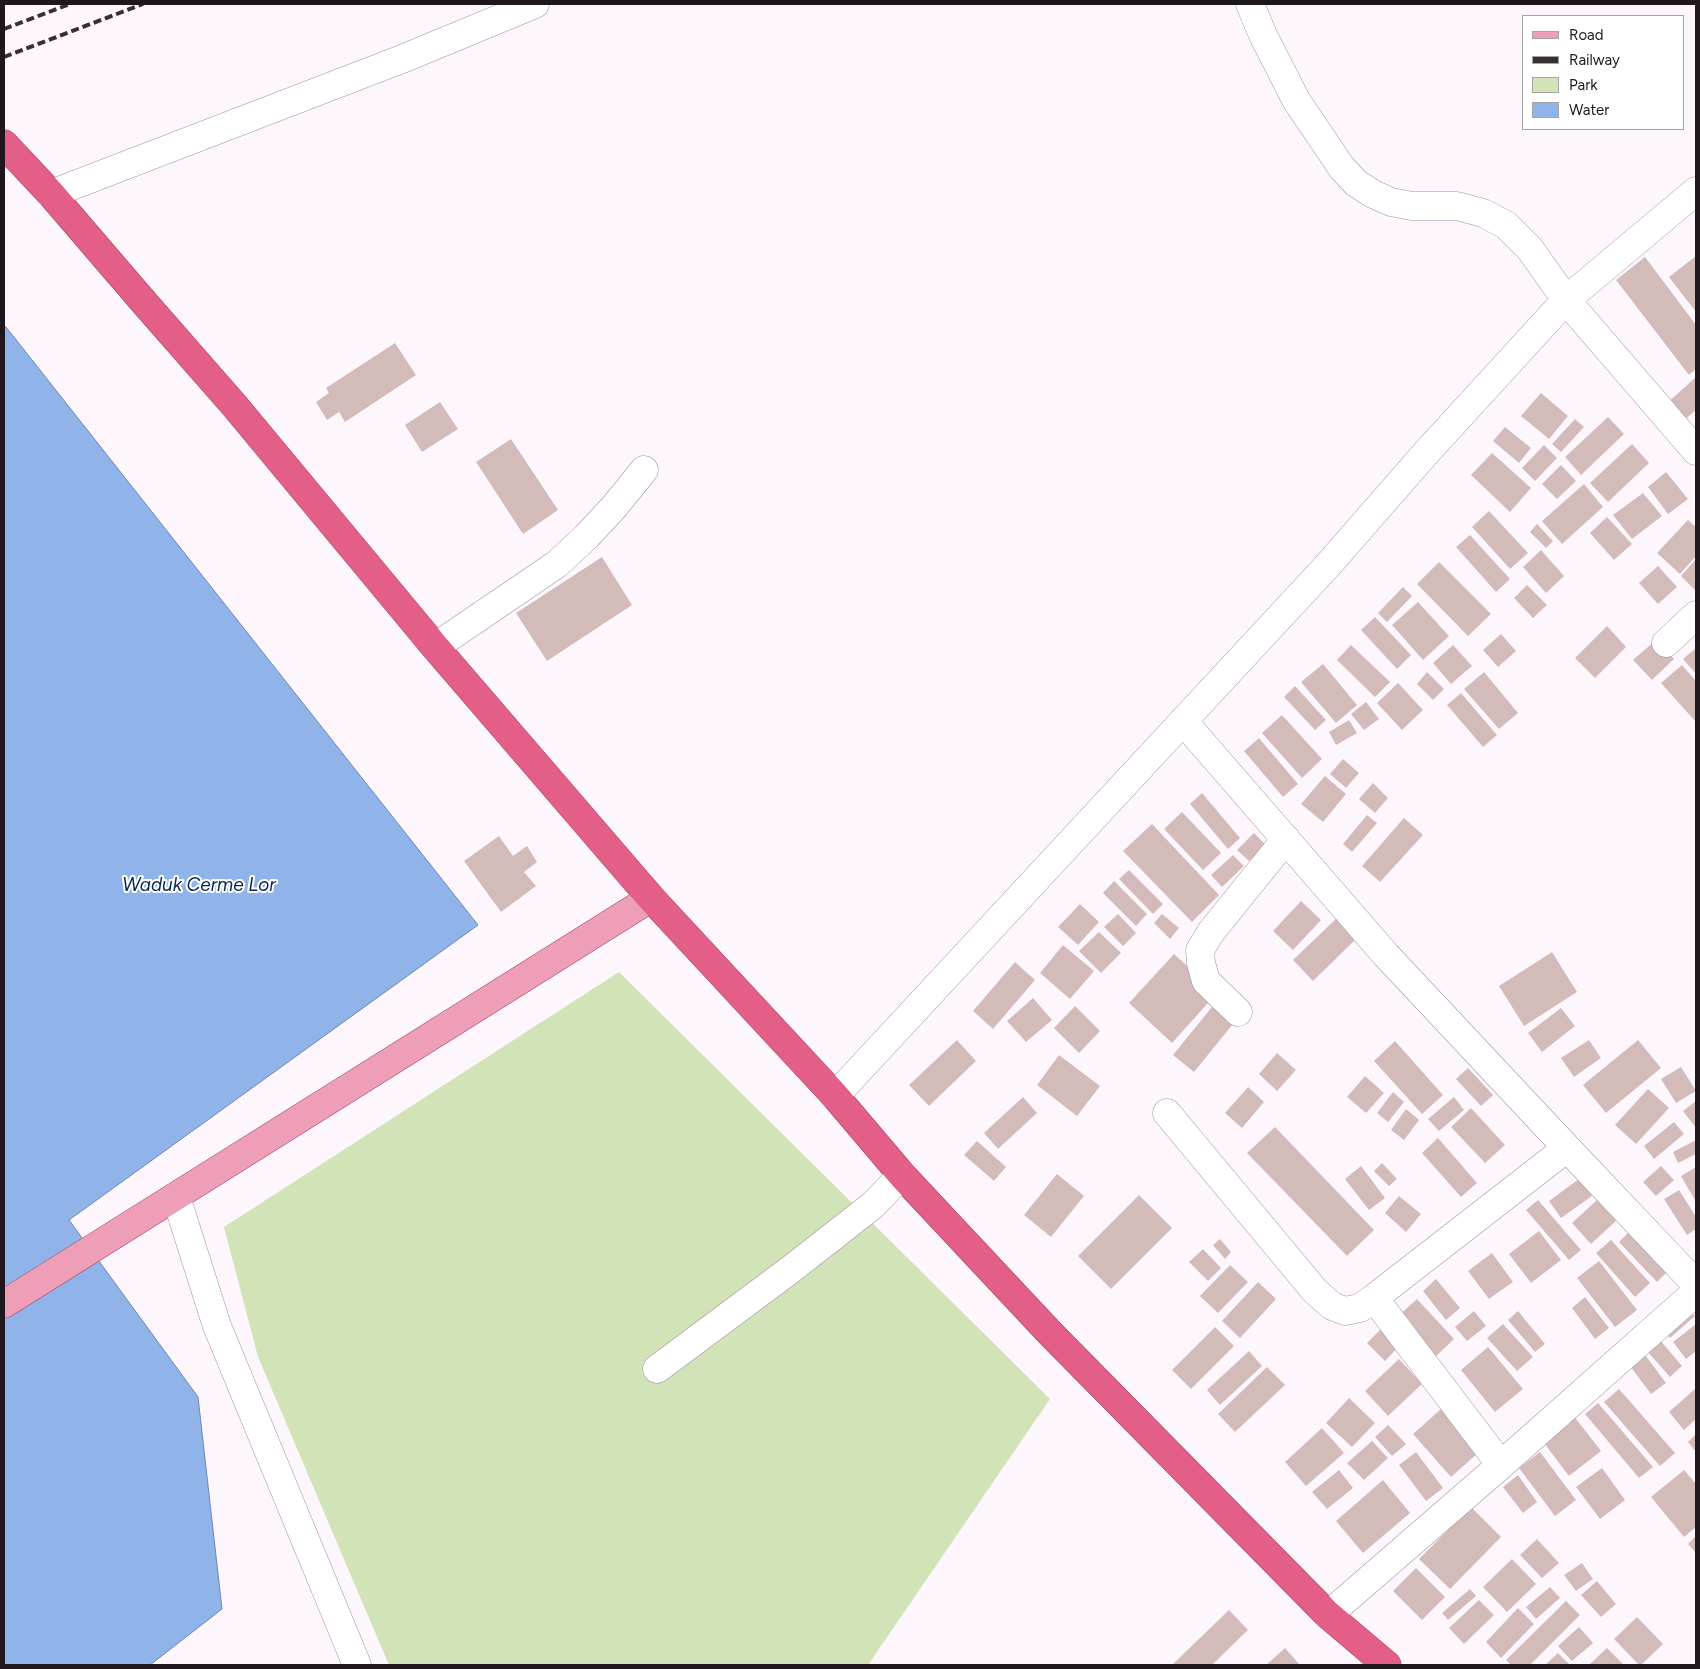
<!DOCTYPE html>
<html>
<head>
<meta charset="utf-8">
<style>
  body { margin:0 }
  #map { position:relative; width:1700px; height:1669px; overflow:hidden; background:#fdf7fd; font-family:Figtree,sans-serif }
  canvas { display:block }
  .frame { position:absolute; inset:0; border:5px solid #1e181e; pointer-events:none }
  .legend { position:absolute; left:1522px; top:15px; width:162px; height:115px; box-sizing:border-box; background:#fff; border:1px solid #a5a3a5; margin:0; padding:6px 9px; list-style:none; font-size:15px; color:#1e181e }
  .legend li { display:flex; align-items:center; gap:10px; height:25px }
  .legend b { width:25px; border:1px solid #a5a3a5 }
</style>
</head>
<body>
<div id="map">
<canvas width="1700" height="1669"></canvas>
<div class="frame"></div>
<ul class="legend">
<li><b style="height:6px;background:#ee9fb7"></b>Road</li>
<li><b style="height:6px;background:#363036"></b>Railway</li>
<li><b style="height:14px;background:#d2e3b7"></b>Park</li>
<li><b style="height:14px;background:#90b4ea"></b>Water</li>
</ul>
</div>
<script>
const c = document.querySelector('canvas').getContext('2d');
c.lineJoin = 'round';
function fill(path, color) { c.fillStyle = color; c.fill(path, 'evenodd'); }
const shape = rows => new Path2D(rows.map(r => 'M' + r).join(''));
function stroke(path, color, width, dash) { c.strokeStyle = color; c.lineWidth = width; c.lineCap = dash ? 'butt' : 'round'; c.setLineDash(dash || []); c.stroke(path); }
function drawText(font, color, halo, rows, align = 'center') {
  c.font = font + ' Figtree,sans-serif'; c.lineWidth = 4; c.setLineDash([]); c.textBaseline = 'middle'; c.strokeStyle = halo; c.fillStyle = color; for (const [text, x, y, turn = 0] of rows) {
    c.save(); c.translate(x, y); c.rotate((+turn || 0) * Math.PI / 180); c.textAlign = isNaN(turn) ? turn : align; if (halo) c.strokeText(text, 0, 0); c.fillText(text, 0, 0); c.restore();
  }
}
fill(shape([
  [619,972,1050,1399,868,1665,389,1665,258,1357,224,1227]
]), '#d2e3b7');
const water = shape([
  [4,327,6,327,478,925,69,1220,198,1397,222,1609,150,1665,4,1665,4,327]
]);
fill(water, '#90b4ea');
stroke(water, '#6e85ad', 1);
fill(shape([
  [1696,256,1696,312,1669,277],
  [1645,257,1696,325,1696,369,1689,375,1616,280],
  [395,343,416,375,345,422,339,412,327,420,316,402,329,393,326,388],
  [1696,377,1696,410,1682,422,1666,404],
  [1541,393,1568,416,1549,439,1521,416],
  [440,402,458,429,422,452,405,425],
  [1608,417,1624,434,1581,475,1565,457],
  [1575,419,1584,427,1561,452,1552,444],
  [1505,427,1531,448,1519,463,1493,441],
  [511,439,558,510,523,534,476,462],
  [1632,444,1649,463,1608,502,1590,483],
  [1544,445,1557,458,1535,481,1522,468],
  [1492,453,1531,488,1510,512,1471,475],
  [1561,465,1576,481,1557,499,1542,484],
  [1666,472,1688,499,1668,514,1648,487],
  [1584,484,1603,507,1562,544,1542,521],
  [1643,493,1662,516,1632,539,1613,515],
  [1489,511,1528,553,1510,569,1472,527],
  [1607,517,1632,544,1614,560,1590,533],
  [1688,520,1696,527,1696,556,1680,574,1657,553],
  [1537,524,1553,541,1546,548,1530,532],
  [1470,535,1510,579,1496,592,1456,547],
  [1541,550,1564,576,1546,593,1523,567],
  [602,557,632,605,547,661,516,613],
  [1696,559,1696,591,1681,576],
  [1439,562,1491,614,1468,636,1417,584],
  [1658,566,1677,587,1658,604,1639,583],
  [1527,585,1547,605,1533,618,1514,598],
  [1403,587,1412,596,1387,622,1378,613],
  [1418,602,1449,636,1423,660,1392,625],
  [1375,617,1411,655,1397,669,1361,630],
  [1607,626,1626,647,1595,678,1575,658],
  [1501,634,1516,651,1498,667,1483,650],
  [1656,640,1674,659,1652,680,1633,660],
  [1351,645,1390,682,1375,697,1337,660],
  [1453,645,1472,666,1451,684,1433,663],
  [1696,648,1696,674,1683,659],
  [1323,664,1357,705,1336,723,1301,682],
  [1682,665,1696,681,1696,722,1661,683],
  [1427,672,1444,689,1433,700,1417,684],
  [1484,672,1518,713,1499,729,1464,689],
  [1398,683,1423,710,1402,730,1377,703],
  [1295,686,1326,720,1315,730,1284,697],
  [1461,693,1497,735,1483,747,1447,705],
  [1366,702,1379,719,1364,730,1351,714],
  [1282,715,1322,759,1302,778,1262,733],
  [1349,720,1357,733,1336,745,1329,732],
  [1259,738,1298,784,1283,797,1244,751],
  [1343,759,1359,773,1346,788,1330,774],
  [1325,776,1346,794,1323,822,1301,804],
  [1373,783,1388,798,1375,813,1359,799],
  [1202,793,1240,838,1228,849,1190,804],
  [1182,812,1221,853,1203,870,1164,829],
  [1367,815,1377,823,1352,852,1343,844],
  [1404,818,1423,835,1380,882,1362,866],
  [1152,824,1219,895,1192,922,1123,851],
  [1254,833,1266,845,1249,861,1237,850],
  [499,836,513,856,527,846,537,862,524,872,536,886,501,912,464,861],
  [1233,855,1244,866,1222,887,1211,875],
  [1129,870,1163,904,1153,914,1119,879],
  [1114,881,1147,914,1136,926,1103,893],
  [1301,901,1321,920,1293,950,1273,931],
  [1080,904,1099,922,1078,945,1058,927],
  [1118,914,1136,933,1123,946,1104,927],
  [1162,914,1179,928,1170,939,1154,923],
  [1339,916,1358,937,1313,981,1293,960],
  [1099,932,1121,953,1101,973,1079,951],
  [1063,945,1094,971,1070,999,1040,973],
  [1552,952,1577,992,1524,1026,1499,986],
  [1174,954,1217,993,1172,1043,1129,1003],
  [1015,962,1035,980,993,1029,973,1011],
  [1033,998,1052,1020,1026,1042,1007,1021],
  [1075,1006,1100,1031,1079,1053,1054,1028],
  [1212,1007,1233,1024,1194,1072,1173,1055],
  [1561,1008,1575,1026,1542,1052,1528,1033],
  [957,1040,976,1061,929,1106,909,1085],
  [1589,1040,1601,1058,1574,1077,1561,1058],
  [1638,1040,1661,1068,1606,1113,1583,1085],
  [1395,1041,1443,1095,1422,1114,1374,1061],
  [1277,1053,1296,1070,1277,1091,1259,1074],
  [1059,1055,1100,1086,1077,1116,1037,1085],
  [1681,1067,1696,1091,1676,1103,1661,1079],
  [1468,1068,1493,1095,1481,1106,1456,1079],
  [1365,1076,1384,1093,1366,1113,1347,1097],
  [1248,1087,1264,1102,1242,1128,1225,1113],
  [1648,1089,1669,1108,1636,1144,1615,1125],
  [1393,1092,1404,1102,1388,1122,1377,1113],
  [1023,1097,1037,1113,998,1149,984,1133],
  [1454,1097,1464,1110,1439,1131,1428,1119],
  [1696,1101,1696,1128,1683,1111],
  [1471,1108,1505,1145,1485,1163,1451,1127],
  [1406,1109,1419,1120,1404,1140,1391,1130],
  [1674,1122,1684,1134,1654,1159,1644,1146],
  [1275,1127,1374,1230,1347,1256,1247,1153],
  [1438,1138,1477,1183,1461,1197,1422,1153],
  [1696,1140,1696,1154,1678,1163,1673,1152],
  [977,1141,1006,1167,994,1181,964,1155],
  [1382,1163,1397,1179,1389,1186,1374,1171],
  [1361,1166,1385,1198,1369,1210,1345,1179],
  [1661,1166,1674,1180,1656,1196,1643,1182],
  [1696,1167,1696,1202,1681,1176],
  [1057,1174,1084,1196,1051,1237,1024,1215],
  [1579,1179,1592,1196,1561,1218,1549,1201],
  [1679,1190,1696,1217,1696,1229,1687,1235,1664,1199],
  [1139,1195,1172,1228,1111,1289,1078,1256],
  [1399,1196,1421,1214,1406,1232,1385,1213],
  [1538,1200,1581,1250,1569,1260,1526,1210],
  [1597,1200,1616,1221,1591,1244,1572,1223],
  [1631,1230,1669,1270,1657,1282,1619,1242],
  [1539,1231,1561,1260,1531,1283,1509,1254],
  [1220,1239,1231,1252,1225,1259,1213,1245],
  [1611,1240,1650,1283,1635,1297,1596,1253],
  [1203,1249,1221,1268,1208,1281,1189,1262],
  [1492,1253,1513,1282,1489,1299,1468,1271],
  [1599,1261,1637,1310,1615,1327,1577,1278],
  [1230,1265,1248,1282,1218,1313,1200,1296],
  [1436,1279,1460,1308,1446,1320,1423,1291],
  [1258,1282,1276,1299,1240,1338,1222,1321],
  [1585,1297,1609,1328,1595,1339,1572,1308],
  [1417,1299,1454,1339,1434,1358,1397,1317],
  [1687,1308,1695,1316,1670,1338,1662,1330],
  [1474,1311,1486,1326,1467,1341,1455,1327],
  [1518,1311,1545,1344,1535,1352,1508,1320],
  [1503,1324,1533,1357,1517,1371,1487,1338],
  [1696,1324,1696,1351,1686,1359,1673,1342],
  [1215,1327,1234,1346,1191,1389,1172,1370],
  [1383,1327,1401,1344,1385,1361,1367,1343],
  [1660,1340,1682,1366,1670,1377,1647,1351],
  [1488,1347,1523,1389,1495,1412,1461,1370],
  [1249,1351,1262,1366,1220,1405,1207,1390],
  [1645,1355,1666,1383,1651,1394,1630,1366],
  [1399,1359,1422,1384,1388,1416,1365,1391],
  [1267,1367,1285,1385,1235,1432,1218,1414],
  [1696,1388,1696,1419,1684,1430,1669,1412],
  [1619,1389,1675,1453,1660,1466,1604,1402],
  [1349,1398,1375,1423,1352,1447,1326,1423],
  [1598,1403,1653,1467,1639,1478,1585,1414],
  [1441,1409,1478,1453,1451,1477,1413,1434],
  [1573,1415,1601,1451,1569,1476,1541,1439],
  [1388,1425,1406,1444,1392,1456,1375,1437],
  [1322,1428,1344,1453,1306,1486,1285,1462],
  [1696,1434,1696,1452,1688,1442],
  [1372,1441,1388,1458,1364,1480,1347,1463],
  [1416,1452,1443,1488,1426,1501,1399,1465],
  [1540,1452,1576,1500,1555,1516,1519,1468],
  [1602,1468,1625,1500,1600,1519,1576,1487],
  [1339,1470,1353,1488,1327,1509,1312,1492],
  [1684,1470,1696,1484,1696,1527,1684,1537,1651,1497],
  [1518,1475,1537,1502,1523,1513,1503,1487],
  [1383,1480,1410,1513,1363,1553,1336,1521],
  [1471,1507,1501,1537,1450,1589,1419,1559],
  [1696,1536,1696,1553,1688,1544],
  [1537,1539,1559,1563,1542,1578,1520,1555],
  [1512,1559,1536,1584,1507,1612,1483,1587],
  [1582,1563,1593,1579,1576,1591,1564,1575],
  [1416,1568,1445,1597,1422,1620,1393,1591],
  [1597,1581,1616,1604,1601,1617,1581,1595],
  [1550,1587,1560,1598,1536,1619,1526,1607],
  [1470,1589,1476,1596,1448,1620,1442,1613],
  [1479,1600,1494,1615,1464,1644,1449,1628],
  [1566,1601,1580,1615,1530,1665,1511,1665,1506,1660],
  [1518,1608,1534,1624,1501,1658,1486,1642],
  [1229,1610,1248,1630,1212,1665,1172,1665],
  [1637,1617,1663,1644,1641,1665,1639,1665,1614,1639],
  [1579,1627,1593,1643,1572,1661,1558,1646],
  [1285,1648,1300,1665,1266,1665],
  [1607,1648,1624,1665,1589,1665],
  [1558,1653,1570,1665,1545,1665]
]), '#d3bbba');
const minor = shape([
  [1250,4,1263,35,1296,100,1342,168,1356,183,1373,194,1391,202,1412,206,1457,206,1483,213,1506,225,1530,249,1566,300,1696,451],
  [51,194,402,59,535,4],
  [1666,643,1696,615],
  [435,647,557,564,587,536,614,507,644,470],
  [1183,721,1386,955,1567,1148,1696,1284],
  [1238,1012,1206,981,1201,963,1200,950,1211,932,1286,839],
  [835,1096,1329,564,1425,454,1566,300,1696,191],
  [1167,1113,1315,1291,1332,1306,1345,1311,1360,1308,1374,1298,1567,1148],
  [176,1197,217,1326,357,1665],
  [1374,1298,1501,1465],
  [657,1369,790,1270,873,1205,902,1175],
  [1328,1615,1501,1465,1696,1292]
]);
const major = shape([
  [4,1304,651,898]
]);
const highway = shape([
  [4,144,51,194,142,300,234,405,435,647,651,898,835,1096,902,1175,1049,1332,1328,1615,1387,1665]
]);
stroke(minor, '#a092a1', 29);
stroke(major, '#9e4662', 29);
stroke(highway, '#9e4662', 29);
stroke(minor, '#fff', 28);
stroke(major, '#ee9fb7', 28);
stroke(highway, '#e35f87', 28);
stroke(shape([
  [4,29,70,4],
  [4,57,143,4]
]), '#363036', 4, [8, 4]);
drawText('italic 19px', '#052756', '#fff', [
  ["Waduk Cerme Lor",199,885]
]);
</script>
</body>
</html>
